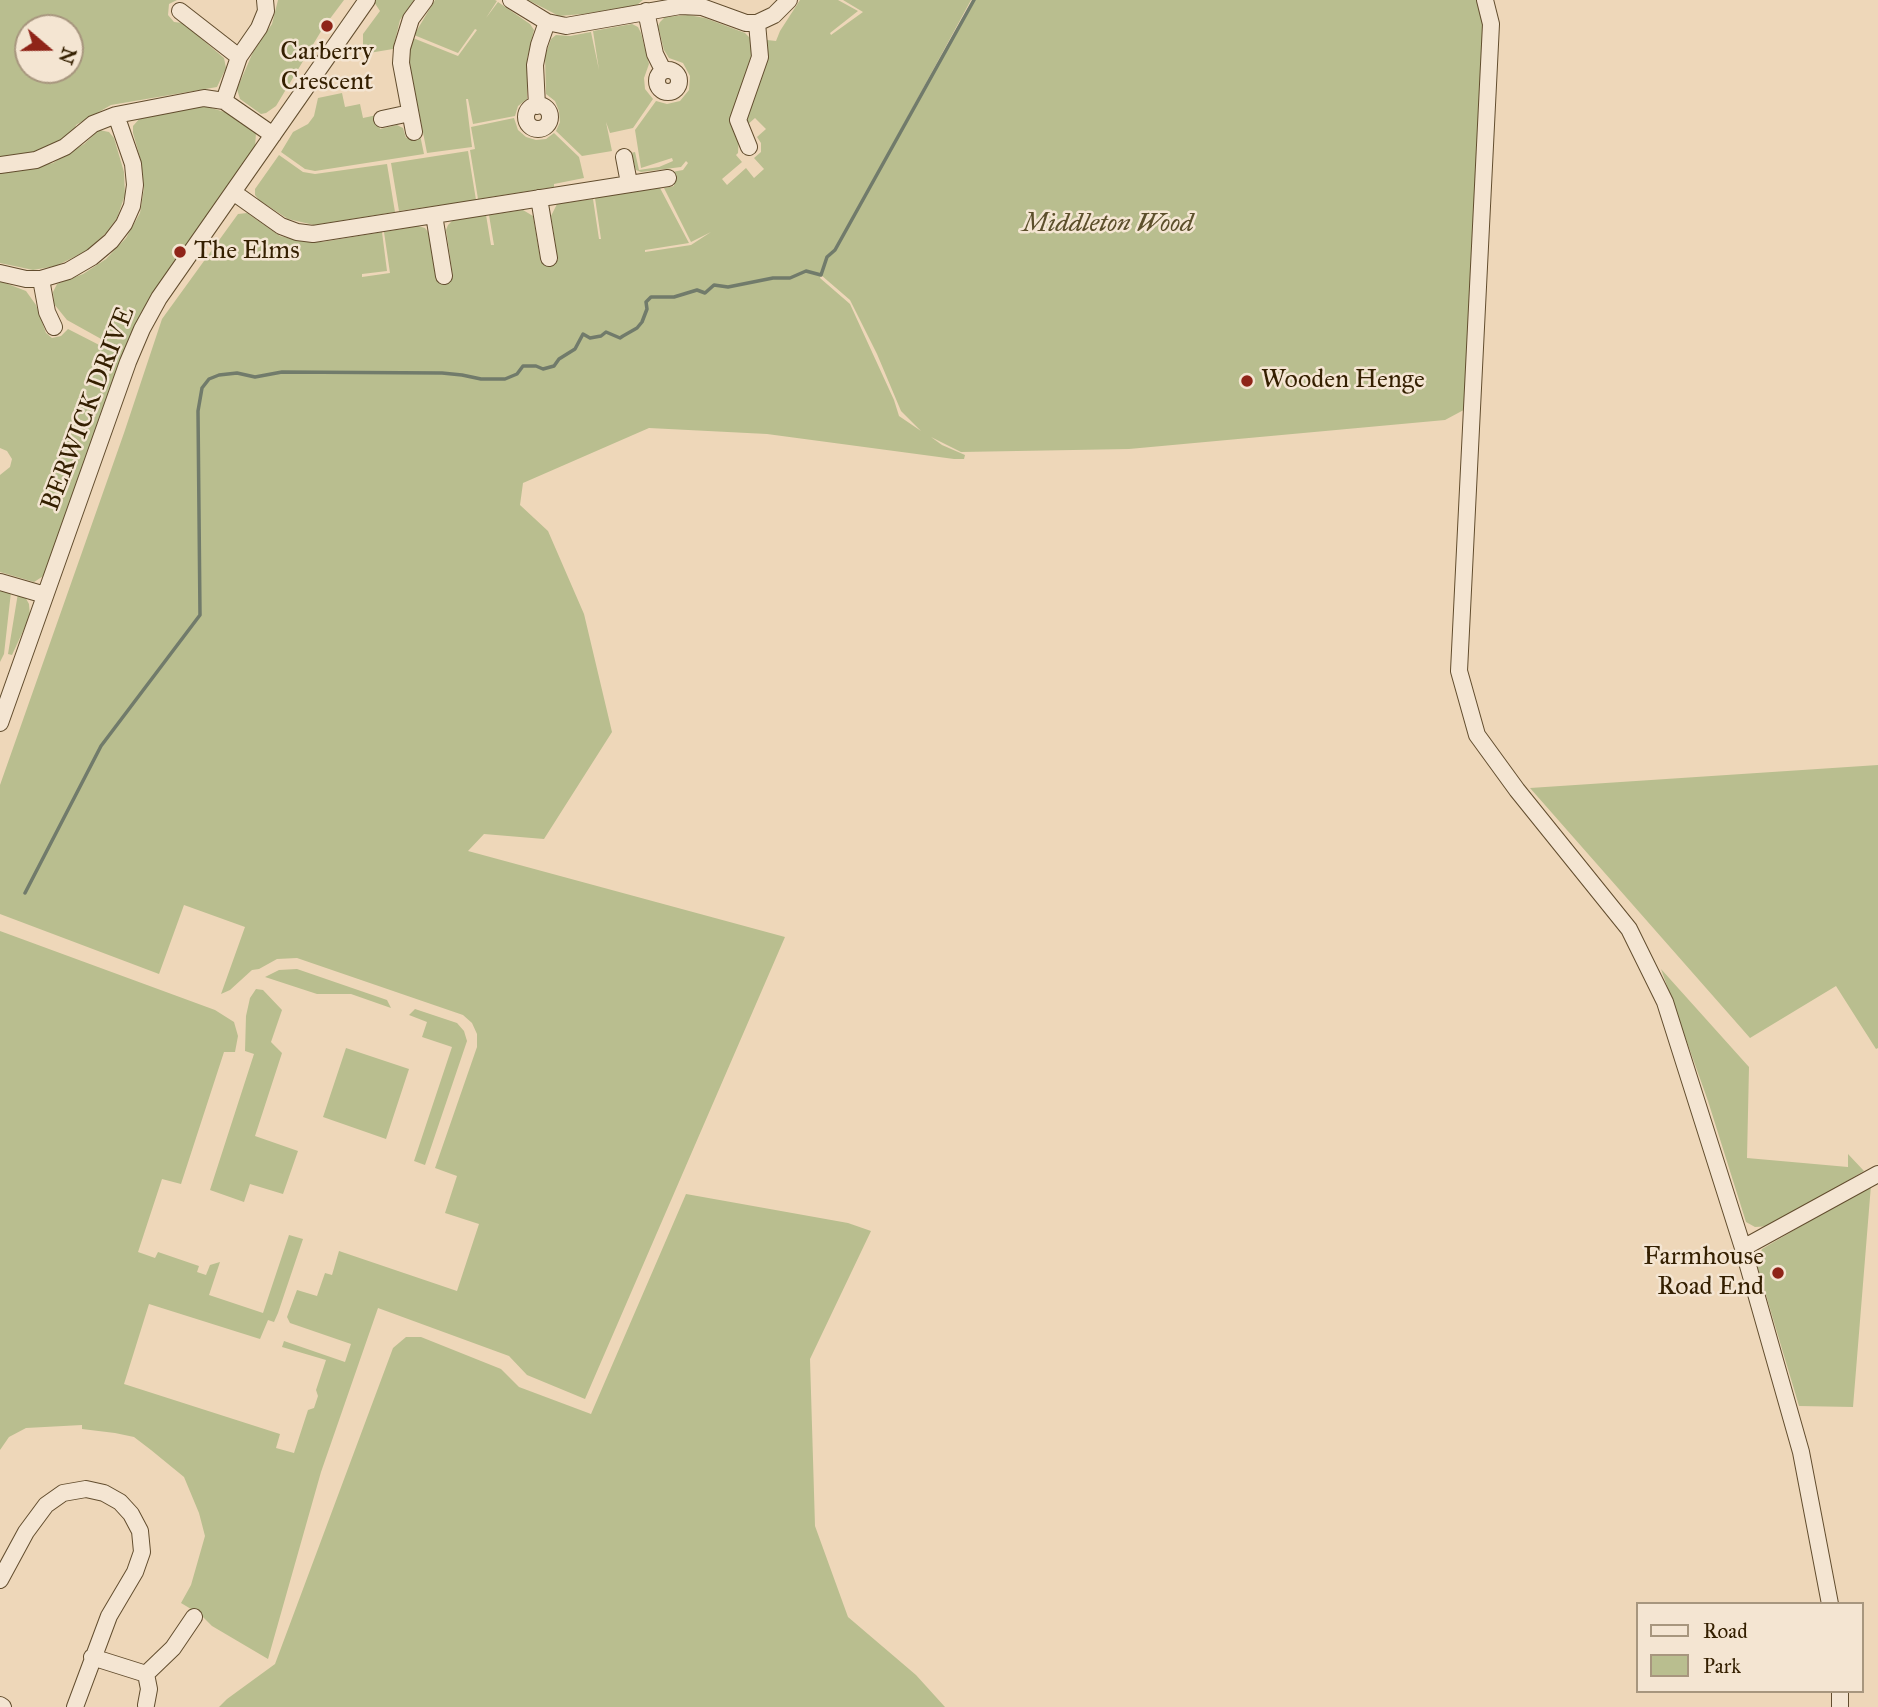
<!DOCTYPE html>
<html>
<head>
<meta charset="utf-8">
<style>
  body { margin:0 }
  #map { position:relative; width:1878px; height:1707px; overflow:hidden; background:#eed7b9; font-family:"IM FELL Great Primer",serif }
  canvas { display:block }
  .legend { position:absolute; left:1636px; top:1602px; width:228px; height:91px; box-sizing:border-box; background:#f4e5d2; border:2px solid #a7967e; margin:0; padding:9px 12px; list-style:none; font-size:21px; color:#341f00 }
  .legend li { display:flex; align-items:center; gap:14px; height:35px }
  .legend b { width:35px; border:2px solid #a7967e }
  .north { position:absolute; left:14px; top:14px; width:70px; height:70px; box-sizing:border-box; background:#f4e5d2; border:2px solid #a7967e; border-radius:50%; rotate:110deg; font-size:19px; font-weight:700; line-height:28px; text-align:center; color:#341f00 }
  .north::after { content:''; display:block; margin:auto; width:24px; height:32px; background:#8f2418; clip-path:polygon(50% 0,100% 100%,50% 72%,0 100%) }
</style>
</head>
<body>
<div id="map">
<canvas width="1878" height="1707"></canvas>
<ul class="legend">
<li><b style="height:9px;background:#f4e5d2"></b>Road</li>
<li><b style="height:19px;background:#b9be8f"></b>Park</li>
</ul>
<div class="north">N</div>
</div>
<script>
const c = document.querySelector('canvas').getContext('2d');
c.lineJoin = 'round';
function fill(path, color) { c.fillStyle = color; c.fill(path, 'evenodd'); }
const shape = rows => new Path2D(rows.map(r => 'M' + r).join(''));
function stroke(path, color, width, dash) { c.strokeStyle = color; c.lineWidth = width; c.lineCap = dash ? 'butt' : 'round'; c.setLineDash(dash || []); c.stroke(path); }
function drawText(font, color, halo, rows, align = 'center') {
  c.font = font + ' "IM FELL Great Primer",serif'; c.lineWidth = 5; c.setLineDash([]); c.textBaseline = 'middle'; c.strokeStyle = halo; c.fillStyle = color; for (const [text, x, y, turn = 0] of rows) {
    c.save(); c.translate(x, y); c.rotate((+turn || 0) * Math.PI / 180); c.textAlign = isNaN(turn) ? turn : align; if (halo) c.strokeText(text, 0, 0); c.fillText(text, 0, 0); c.restore();
  }
}
fill(shape([
  [0,0,177,0,169,4,168,15,174,22,183,23,224,58,226,68,217,87,111,105,76,125,74,132,62,143,34,154,0,160],
  [28,28,70,28,70,70,28,70],
  [278,0,344,0,323,28,276,106,266,113,261,114,240,99,237,89,253,52,272,24],
  [376,0,414,0,400,20,393,49,363,54,363,34,380,11,374,2],
  [435,0,495,0,497,1,486,18,498,2,530,24,534,30,527,59,527,99,518,106,515,116,473,124,468,99,466,99,472,147,427,153,411,71,409,54,413,38,458,56,477,30,475,29,458,53,414,35],
  [528,0,643,0,637,5,583,14,559,16],
  [800,0,838,0,858,11,830,33,831,35,863,12,843,0,971,0,851,221,974,0,1485,0,1473,405,1445,420,1129,449,961,452,931,437,942,445,965,455,964,459,954,459,767,434,649,428,523,483,520,505,548,531,584,614,612,732,544,839,484,834,468,851,785,937,585,1399,527,1375,509,1356,378,1308,321,1472,268,1659,212,1626,201,1615,181,1603,191,1585,205,1536,199,1513,184,1477,151,1450,134,1437,115,1433,82,1429,82,1425,26,1428,9,1437,0,1450,0,931,215,1010,234,1022,238,1036,235,1052,224,1052,181,1184,162,1179,138,1252,155,1258,158,1252,199,1266,197,1272,206,1275,210,1265,220,1262,209,1295,263,1313,289,1235,303,1239,278,1313,274,1322,268,1320,260,1339,149,1304,124,1384,280,1434,276,1448,294,1453,308,1410,314,1408,318,1396,316,1390,326,1360,282,1347,284,1341,345,1362,351,1344,290,1323,287,1317,297,1290,317,1296,325,1273,332,1275,339,1251,457,1291,479,1224,445,1213,457,1176,435,1168,477,1047,477,1034,472,1023,463,1015,297,958,277,959,259,969,252,970,230,990,221,994,245,927,184,905,159,974,0,914,0,785,124,433,162,319,238,214,247,213,280,236,300,241,322,242,382,232,387,271,362,274,362,277,390,273,384,232,418,226,425,228,428,232,436,280,453,277,446,230,448,225,452,221,486,215,491,245,494,245,489,215,523,210,533,216,541,263,558,260,551,216,557,204,593,199,599,239,601,239,595,198,660,188,689,243,645,250,645,252,691,245,711,232,691,242,664,188,674,186,672,172,683,170,688,163,686,161,681,167,641,172,636,170,631,153,635,152,639,170,659,167,673,161,672,158,641,168,635,130,656,101,667,104,680,101,689,90,690,76,683,63,669,58,664,50,658,26,660,22,665,17,688,15,705,18,745,33,751,39,753,50,731,117,739,136,738,153,736,155,742,162,722,179,727,185,746,168,754,178,764,169,754,158,761,152,761,143,757,137,766,129,755,118,746,126,746,114,766,58,767,40,776,41,780,31],
  [821,275,850,300,877,354,901,411,921,431,899,416,894,400,850,304,820,278],
  [632,24,638,27,641,33,649,64,644,78,645,89,653,99,633,128,610,133,606,122,612,151,582,156,556,131,560,122,559,111,555,101,546,94,545,56,551,39,556,35,570,36,591,32,599,70,593,31],
  [342,93,345,107,360,104,363,118,377,115,380,129,397,125,403,128,406,138,420,135,424,154,315,171,305,169,281,152,293,132,308,124,314,116,318,98],
  [205,106,231,114,256,133,255,147,151,299,45,575,34,582,0,572,0,475,10,467,12,459,7,451,0,448,0,281,26,291,36,305,46,333,52,338,61,336,68,329,109,350,112,345,67,320,54,304,53,292,57,284,83,274,106,259,126,238,140,213,144,188,141,161,133,133,133,126,140,118],
  [514,118,518,130,526,137,536,140,546,139,554,133,579,157,584,178,554,184,554,187,478,199,470,150,475,149,471,127],
  [99,130,109,132,114,138,124,172,125,195,117,218,106,233,86,251,56,266,33,270,0,263,0,173,53,163,84,144],
  [468,151,476,200,399,211,391,163],
  [279,155,303,172,315,174,387,164,395,212,314,225,288,219,259,200,255,195,255,189],
  [0,588,11,592,4,654,0,662],
  [18,593,24,595,29,604,30,616,12,655,8,654],
  [1878,765,1878,1048,1876,1049,1836,986,1750,1038,1530,788],
  [297,969,387,1000,391,1008,351,994,317,994,265,977,279,970],
  [1661,969,1749,1067,1747,1158,1848,1167,1848,1154,1864,1171,1771,1226,1755,1227,1746,1222,1708,1101],
  [256,989,263,990,282,1010,271,1042,282,1053,255,1136,298,1151,283,1194,250,1184,244,1202,210,1190,254,1054,245,1051,246,1016,250,998],
  [415,1009,457,1023,464,1031,467,1041,425,1165,414,1161,452,1047,422,1037,427,1022,409,1015],
  [346,1048,409,1069,386,1139,323,1117],
  [1871,1185,1853,1407,1799,1406,1757,1265,1762,1249],
  [686,1194,848,1223,871,1231,810,1359,815,1526,848,1617,916,1675,945,1707,219,1707,227,1699,275,1664,393,1348,406,1337,421,1337,501,1369,519,1387,591,1414]
]), '#b9be8f');
stroke(shape([
  [25,893,101,746,200,615,198,411,202,388,209,379,219,375,237,373,255,377,282,372,442,373,462,375,481,379,505,379,517,374,523,366,536,366,543,369,554,366,559,359,575,349,583,334,590,338,601,336,606,332,620,338,623,336,637,328,642,322,647,309,646,302,651,297,674,297,697,290,705,293,714,285,728,287,773,278,790,278,806,271,821,275,827,257,835,250,974,0]
]), '#717b6b', 3.5);
const minor = shape([
  [511,0,547,22,566,26,680,6,702,7,746,23,757,23,760,57,738,120,749,147],
  [1485,0,1491,24,1459,671,1477,735,1517,790,1629,929,1665,1002,1743,1248,1801,1452,1830,1604],
  [180,11,239,57],
  [646,11,655,54,663,70],
  [757,23,774,15,789,0],
  '657 81a11 11 0 1 1 22 0a11 11 0 1 1-22 0Z',
  [224,101,239,57,259,28,266,11,265,0],
  '526 117a12 12 0 1 1 24 0a12 12 0 1 1-24 0Z',
  [537,106,535,65,539,45,547,22],
  [382,119,410,113],
  [414,132,401,63,402,48,411,19,425,0],
  [624,157,629,183],
  [0,165,36,160,65,147,93,124,116,115,204,98,224,101,273,135],
  [233,192,281,226,297,232,313,234,668,178],
  [539,198,549,258],
  [434,215,444,276],
  [0,273,26,279,41,279,68,271,92,257,111,241,124,224,132,206,135,185,133,164,116,115],
  [41,279,47,312,54,327],
  [0,582,45,595],
  [0,723,128,362,142,329,159,298,367,0],
  [1743,1248,1878,1174],
  [0,1580,26,1532,46,1505,63,1493,86,1489,104,1493,120,1502,131,1514,140,1531,142,1552,135,1572,109,1616,75,1707],
  [92,1657,146,1674,173,1648,194,1617],
  [146,1674,149,1689,146,1705],
  [0,1705,3,1707],
  [1840,1707,1840,1691]
]);
stroke(minor, '#624d2e', 18);
stroke(minor, '#f4e5d2', 16);
for (const [x, y, r, color] of [
  [327,26,7,"#8f2418"],
  [180,252,7,"#8f2418"],
  [1247,381,7,"#8f2418"],
  [1778,1273,7,"#8f2418"]
]) { const dot = new Path2D(); dot.arc(x, y, r, 0, 2 * Math.PI); c.fillStyle = color; c.fill(dot); stroke(dot, '#f4e5d2', 2.5); }
drawText('26px', '#341f00', '#f4e5d2', [
  ["Carberry",327,53,"center"],
  ["Crescent",327,83,"center"],
  ["The Elms",194,252],
  ["Wooden Henge",1261,381],
  ["Farmhouse",1764,1258,"right"],
  ["Road End",1764,1288,"right"]
], 'left');
drawText('italic 26px', '#5c4f2b', '#f4e5d2', [
  ["Middleton Wood",1108,225]
]);
drawText('26px', '#341f00', '#f4e5d2', [
  ["BERWICK DRIVE",89,409,-69]
]);
</script>
</body>
</html>
